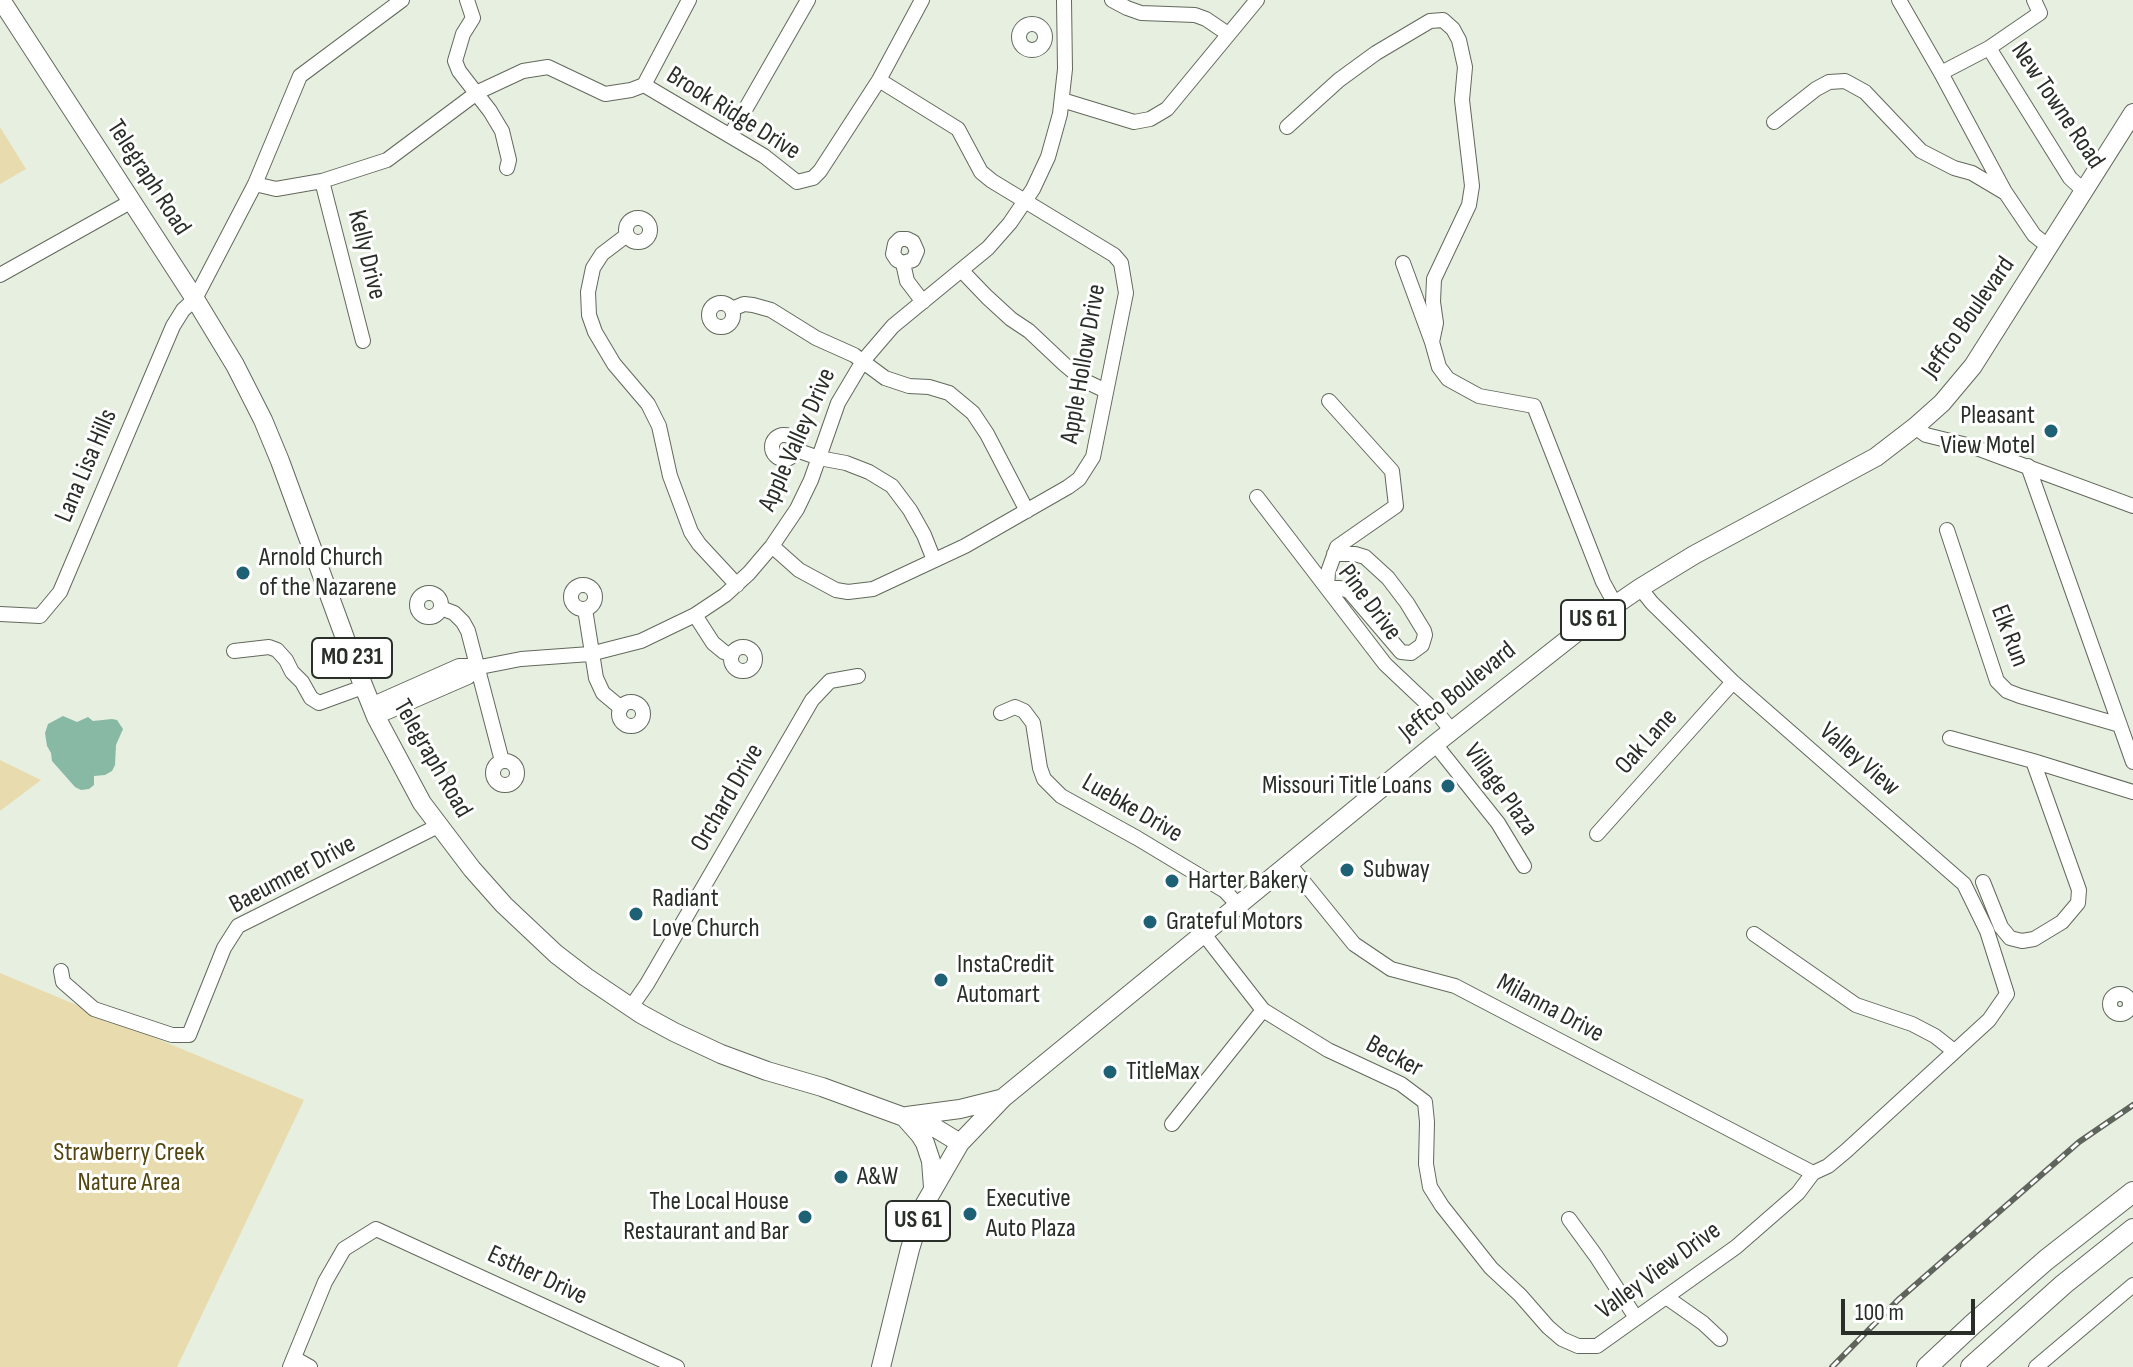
<!DOCTYPE html>
<html>
<head>
<meta charset="utf-8">
<style>
  body { margin:0 }
  #map { position:relative; width:2133px; height:1367px; overflow:hidden; background:#e7efe0; font-family:"Sofia Sans Condensed",sans-serif }
  canvas { display:block }
  .scale { position:absolute; left:1841px; top:1299px; width:134px; height:36px; box-sizing:border-box; border:4px solid #2a2e28; border-top:0; padding-left:10px; font-size:24px; line-height:28px; white-space:nowrap; color:#2a2e28; -webkit-text-stroke:6px #fff; paint-order:stroke }
</style>
</head>
<body>
<div id="map">
<canvas width="2133" height="1367"></canvas>
<div class="scale">100 m</div>
</div>
<script>
const c = document.querySelector('canvas').getContext('2d');
c.lineJoin = 'round';
function fill(path, color) { c.fillStyle = color; c.fill(path, 'evenodd'); }
const shape = rows => new Path2D(rows.map(r => 'M' + r).join(''));
function stroke(path, color, width, dash) { c.strokeStyle = color; c.lineWidth = width; c.lineCap = dash ? 'butt' : 'round'; c.setLineDash(dash || []); c.stroke(path); }
function drawText(font, color, halo, rows, align = 'center') {
  c.font = font + ' "Sofia Sans Condensed",sans-serif'; c.lineWidth = 6; c.setLineDash([]); c.textBaseline = 'middle'; c.strokeStyle = halo; c.fillStyle = color; for (const [text, x, y, turn = 0] of rows) {
    c.save(); c.translate(x, y); c.rotate((+turn || 0) * Math.PI / 180); c.textAlign = isNaN(turn) ? turn : align; if (halo) c.strokeText(text, 0, 0); c.fillText(text, 0, 0); c.restore();
  }
}
fill(shape([
  [0,127,26,169,0,184],
  [0,760,41,780,0,811],
  [0,973,304,1100,177,1367,0,1367]
]), '#e8dcaf');
fill(shape([
  [63,716,77,722,88,717,93,721,112,719,117,720,123,729,116,745,115,765,112,771,105,775,94,776,94,785,89,789,81,790,75,787,52,761,51,753,47,746,45,733,48,724]
]), '#87b9a4');
const minor = shape([
  [467,0,473,18,463,34,455,61,459,71,490,111,502,131,509,160,507,168],
  [1112,0,1127,8,1141,13,1195,15,1206,19,1228,34],
  [1899,0,1941,73,2005,192,2034,235,2049,247],
  '1019 37a13 13 0 1 1 26 0a13 13 0 1 1-26 0Z',
  [1989,48,2070,178,2084,191],
  [1941,73,1989,48,2040,13,2034,0],
  [644,85,689,0],
  [1062,100,1134,122,1150,119,1167,109,1257,0],
  [1774,122,1816,89,1829,82,1845,81,1865,92,1921,151,1954,168,1972,173,2004,192],
  [1287,127,1339,80,1376,53,1430,21,1443,20,1453,29,1459,40,1465,67,1462,100,1472,186,1469,205,1434,279,1433,302,1436,323,1432,342,1439,367,1448,379,1479,396,1534,406,1603,582,1615,604],
  [730,136,808,0],
  [322,181,363,341],
  [255,184,276,189,322,181,387,160,478,92,523,71,548,67,605,94,631,90,644,85,764,156,797,182,813,178,820,171,879,80,922,0],
  '626 230a12 12 0 1 1 24 0a12 12 0 1 1-24 0Z',
  [627,235,602,254,593,268,588,292,589,315,595,332,614,364,648,404,659,426,670,476,691,532,699,544,737,585],
  [903,263,913,260,917,251,913,242,907,239,900,239,895,244,893,254,897,260,903,263,907,281,923,302],
  [1403,263,1432,342],
  [962,271,987,297,1011,319,1029,331,1064,364,1083,380,1106,391],
  [0,275,132,201],
  '709 315a12 12 0 1 1 24 0a12 12 0 1 1-24 0Z',
  [732,309,744,304,753,305,771,310,816,338,854,355,885,378,909,386,929,387,949,393,973,413,987,434,1027,511],
  [1329,401,1392,471,1396,506,1337,547,1328,572,1327,588,1340,588,1349,591,1401,652,1411,653,1422,645,1425,635,1424,631,1407,603,1388,578,1365,557,1355,554,1334,554],
  [1915,427,1926,435,1971,446,2133,506],
  '772 447a12 12 0 1 1 24 0a12 12 0 1 1-24 0Z',
  [796,450,819,458,846,463,869,472,892,486,910,510,924,535,934,560],
  [2028,466,2133,762],
  [1257,497,1385,664,1439,715,1452,731],
  [1947,530,1997,681,2007,691,2020,696,2120,725],
  [772,546,799,570,836,590,848,592,873,589,965,546,1068,487,1079,479,1093,457,1126,293,1121,263,1114,255,992,181,981,172,958,129,879,80],
  '571 597a12 12 0 1 1 24 0a12 12 0 1 1-24 0Z',
  [1640,588,1652,603,1733,682,1964,884,1987,931,2007,994,1989,1020,1846,1151,1828,1166,1813,1173],
  '417 605a12 12 0 1 1 24 0a12 12 0 1 1-24 0Z',
  [441,608,454,613,463,622,468,631,502,761],
  [585,609,596,678,603,693,621,708],
  [0,614,40,616,60,592,173,326,183,310,195,299,255,184,300,76,402,0],
  [695,615,713,643,724,652,732,655],
  '731 659a12 12 0 1 1 24 0a12 12 0 1 1-24 0Z',
  [234,651,269,647,277,650,286,660,292,672,302,682,311,698,319,703,363,687],
  '619 714a12 12 0 1 1 24 0a12 12 0 1 1-24 0Z',
  [371,705,459,666,468,666,475,668,521,659,590,654,641,641,695,615,725,595,749,573,772,546,797,509,811,480,838,403,863,361,893,326,988,248,1010,223,1033,189,1048,157,1060,114,1065,69,1064,0],
  [1001,713,1015,707,1024,711,1033,723,1040,768,1044,779,1061,796,1137,838,1225,891,1238,905],
  [376,717,468,677,475,668],
  [1950,738,2033,761,2133,792],
  [1435,744,1498,823,1524,866],
  '493 773a12 12 0 1 1 24 0a12 12 0 1 1-24 0Z',
  [1597,834,1733,682],
  [1289,864,1354,944,1391,969,1455,986,1813,1173],
  [1983,882,2001,927,2010,938,2022,941,2034,939,2062,922,2078,903,2079,890,2033,761],
  [1203,933,1263,1010,1328,1050,1401,1084,1425,1102,1427,1122,1426,1164,1430,1187,1442,1206,1491,1268,1520,1295,1548,1327,1562,1339,1578,1346,1597,1346,1736,1247,1798,1193,1813,1173],
  [1754,934,1856,1005,1912,1024,1935,1036,1954,1051],
  [61,971,63,982,94,1009,172,1035,189,1035,224,948,238,926,438,826],
  '2110 1004a10 10 0 1 1 20 0a10 10 0 1 1-20 0Z',
  [631,1007,647,984,812,700,830,681,858,676],
  [1172,1124,1263,1010],
  [1569,1219,1596,1256,1636,1318],
  [1666,1297,1703,1323,1720,1339],
  [294,1358,310,1367],
  [290,1367,325,1282,344,1249,376,1229,677,1367],
  [2036,1367,2133,1285]
]);
const major = shape([
  [1,0,195,299,235,365,263,420,280,461,353,660,376,717,422,803,472,869,504,905,556,954,586,977,641,1014,674,1032,721,1054,767,1071,822,1087,937,1129,960,1143],
  [907,1116,960,1109,1000,1099],
  [905,1118,920,1135,925,1143,931,1161,933,1187],
  [881,1367,910,1249,923,1207,960,1143,1003,1098,1435,744,1586,625,1640,588,1694,555,1876,457,1915,427,1942,403,1973,366,2133,113]
]);
const highway = shape([
  [1927,1367,1973,1324,2046,1260,2133,1192],
  [1971,1367,2064,1284,2133,1229]
]);
stroke(minor, '#62695c', 16);
stroke(major, '#62695c', 20);
stroke(highway, '#62695c', 22);
stroke(minor, '#fff', 14);
stroke(major, '#fff', 18);
stroke(highway, '#fff', 20);
const rail = shape([
  [1832,1367,1898,1300,2079,1142,2133,1105]
]);
stroke(rail, '#5f645c', 6);
stroke(rail, '#fff', 3, [9]);
for (const [x, y, r, color] of [
  [2051,431,8,"#1e6074"],
  [243,573,8,"#1e6074"],
  [1448,786,8,"#1e6074"],
  [1347,870,8,"#1e6074"],
  [1172,881,8,"#1e6074"],
  [636,914,8,"#1e6074"],
  [1150,922,8,"#1e6074"],
  [941,980,8,"#1e6074"],
  [1110,1072,8,"#1e6074"],
  [841,1177,8,"#1e6074"],
  [970,1214,8,"#1e6074"],
  [805,1217,8,"#1e6074"]
]) { const dot = new Path2D(); dot.arc(x, y, r, 0, 2 * Math.PI); c.fillStyle = color; c.fill(dot); stroke(dot, '#fff', 3); }
for (const [x, y, w] of [
  [1593,620,64],
  [352,658,80],
  [918,1221,64]
]) { const box = new Path2D(); box.roundRect(x - w / 2, y - 20, w, 40, 6); c.fillStyle = '#fff'; c.fill(box); stroke(box, '#2a2e28', 2); }
drawText('bold 24px', '#2a2e28', null, [
  ["US 61",1593,620],
  ["MO 231",352,658],
  ["US 61",918,1221]
]);
drawText('26px', '#2a2e28', '#fff', [
  ["New Towne Road",2057,106,56],
  ["Brook Ridge Drive",733,114,32],
  ["Telegraph Road",148,178,57],
  ["Kelly Drive",366,255,76],
  ["Jeffco Boulevard",1969,318,-55],
  ["Apple Hollow Drive",1084,364,-80],
  ["Apple Valley Drive",798,440,-66],
  ["Lana Lisa Hills",87,466,-67],
  ["Pine Drive",1369,603,53],
  ["Elk Run",2009,636,69],
  ["Jeffco Boulevard",1458,692,-39],
  ["Oak Lane",1647,742,-48],
  ["Telegraph Road",432,759,60],
  ["Valley View",1859,760,41],
  ["Village Plaza",1500,790,54],
  ["Orchard Drive",728,798,-60],
  ["Luebke Drive",1132,809,30],
  ["Baeumner Drive",293,875,-28],
  ["Milanna Drive",1550,1009,28],
  ["Becker",1394,1057,28],
  ["Valley View Drive",1659,1271,-36],
  ["Esther Drive",537,1276,25]
]);
drawText('26px', '#2a2e28', '#fff', [
  ["Pleasant",2035,416,"right"],
  ["View Motel",2035,446,"right"],
  ["Arnold Church",259,558],
  ["of the Nazarene",259,588],
  ["Missouri Title Loans",1432,786,"right"],
  ["Subway",1363,870],
  ["Harter Bakery",1188,881],
  ["Radiant",652,899],
  ["Love Church",652,929],
  ["Grateful Motors",1166,922],
  ["InstaCredit",957,965],
  ["Automart",957,995],
  ["TitleMax",1126,1072],
  ["A&W",857,1177],
  ["Executive",986,1199],
  ["Auto Plaza",986,1229],
  ["The Local House",789,1202,"right"],
  ["Restaurant and Bar",789,1232,"right"]
], 'left');
drawText('26px', '#544610', '#fff', [
  ["Strawberry Creek",129,1153],
  ["Nature Area",129,1183]
]);
</script>
</body>
</html>
